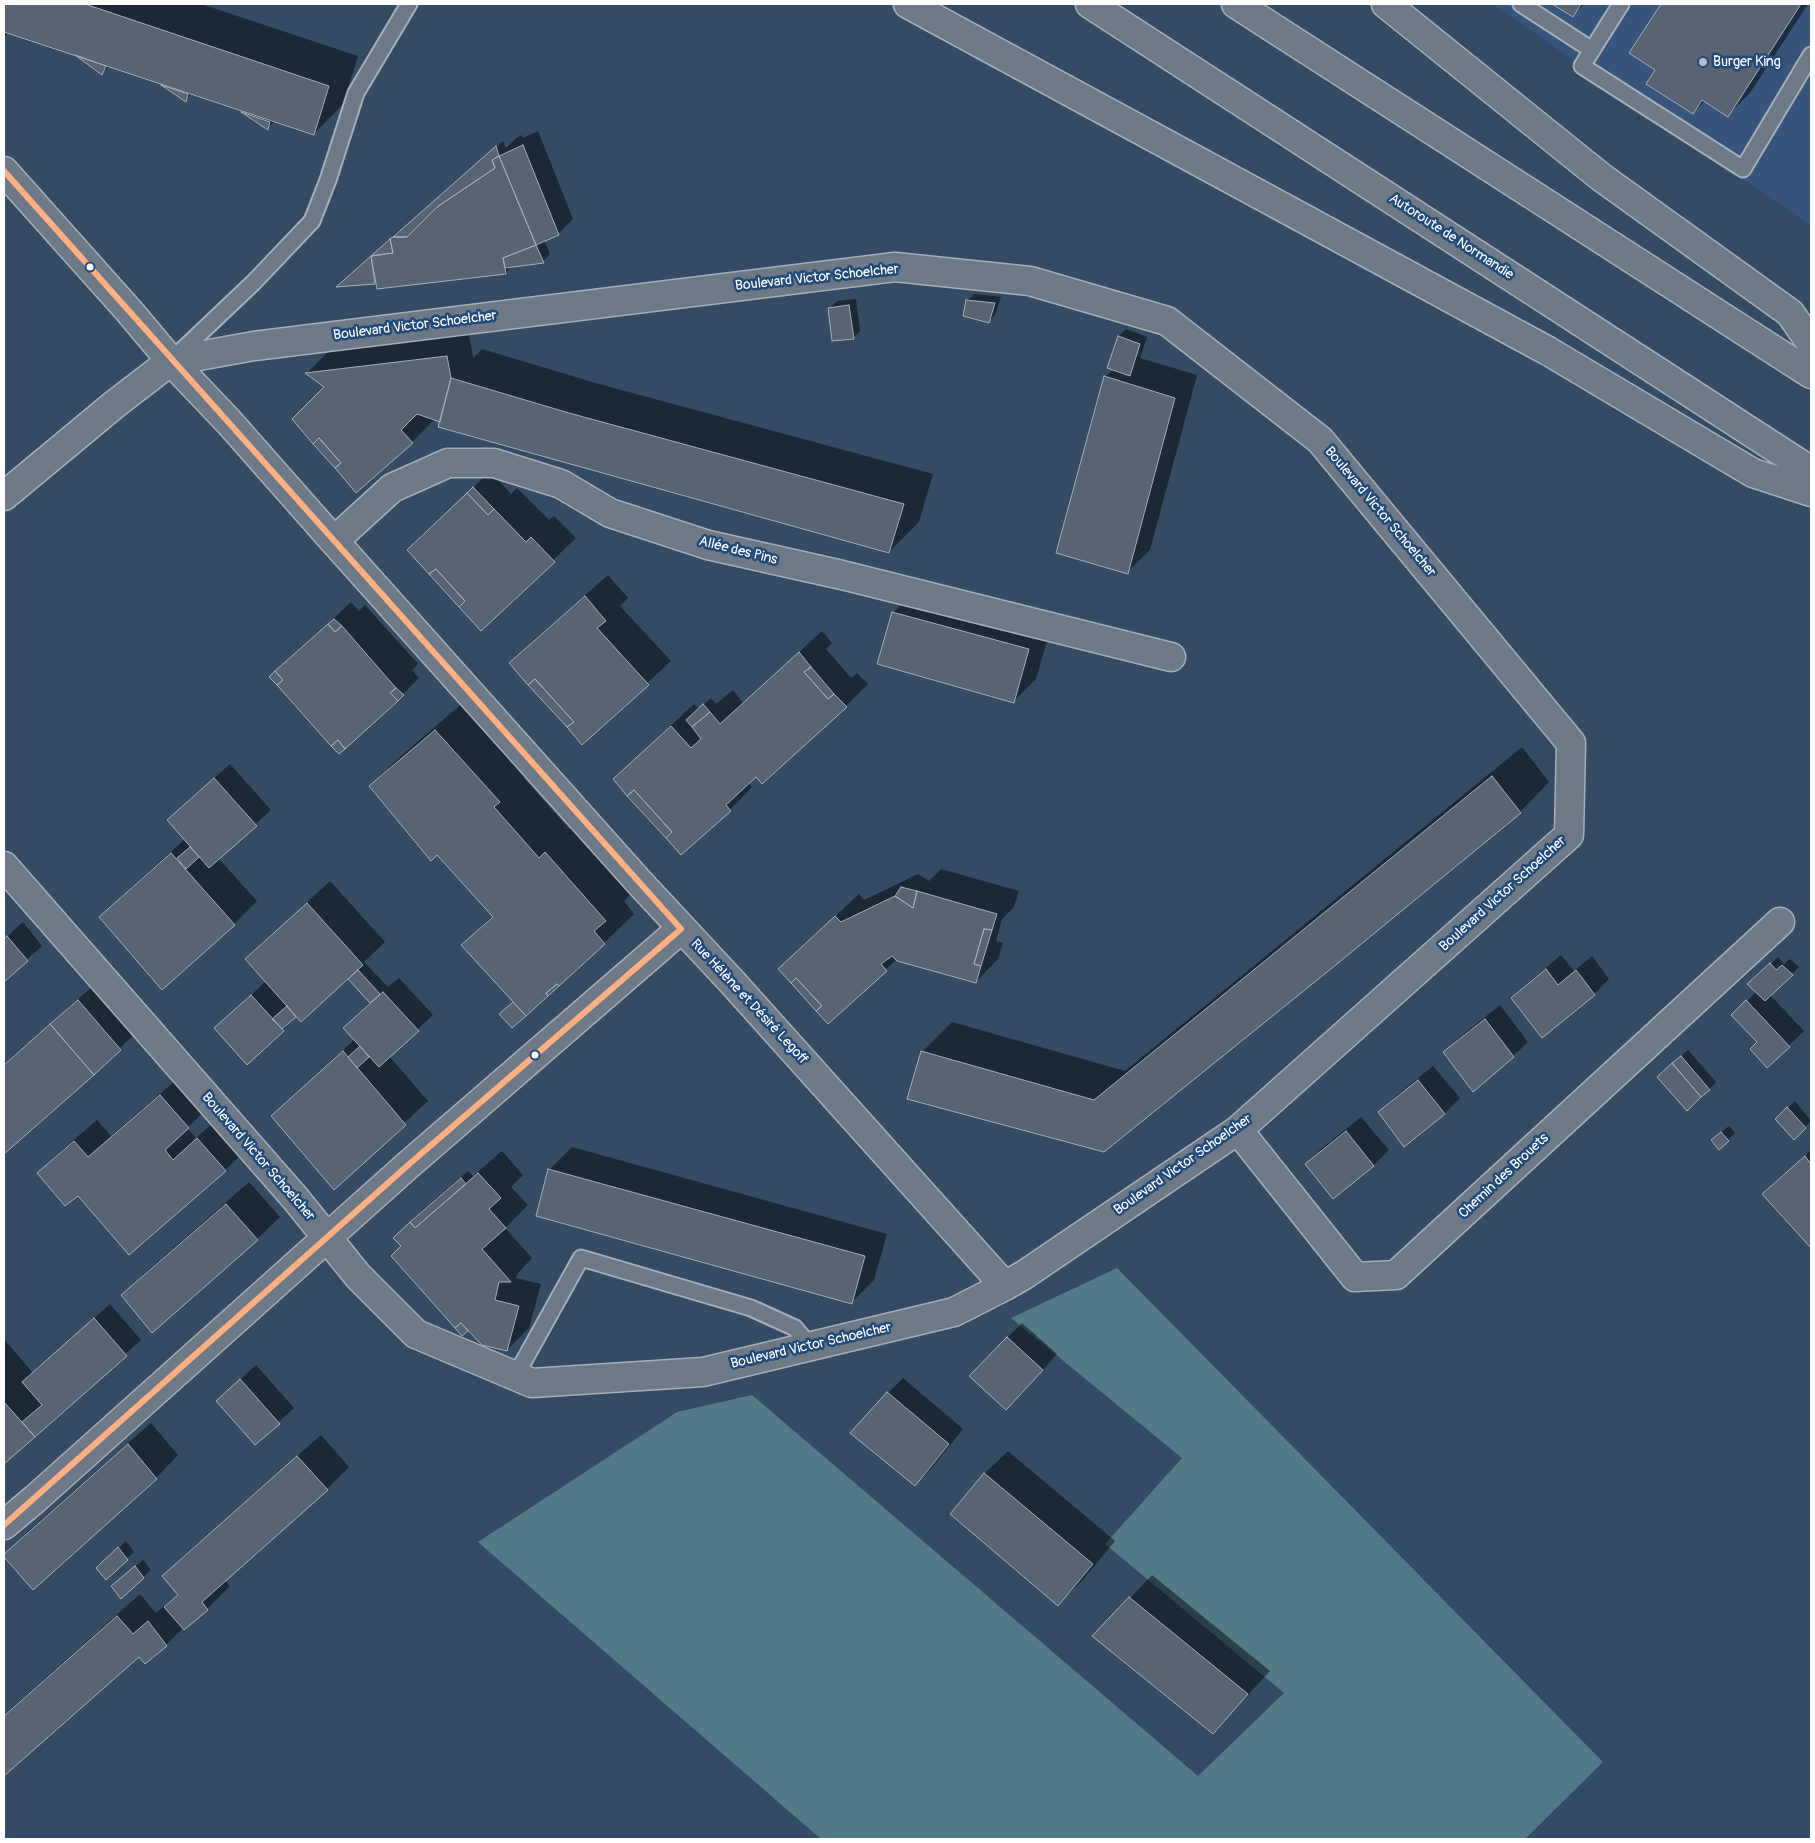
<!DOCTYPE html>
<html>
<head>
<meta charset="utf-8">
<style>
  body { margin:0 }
  #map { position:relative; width:1815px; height:1843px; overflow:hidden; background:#344b65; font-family:Pangolin,sans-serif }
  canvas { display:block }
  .frame { position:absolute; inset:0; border:5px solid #fff; pointer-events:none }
</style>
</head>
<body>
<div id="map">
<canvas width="1815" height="1843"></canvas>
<div class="frame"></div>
</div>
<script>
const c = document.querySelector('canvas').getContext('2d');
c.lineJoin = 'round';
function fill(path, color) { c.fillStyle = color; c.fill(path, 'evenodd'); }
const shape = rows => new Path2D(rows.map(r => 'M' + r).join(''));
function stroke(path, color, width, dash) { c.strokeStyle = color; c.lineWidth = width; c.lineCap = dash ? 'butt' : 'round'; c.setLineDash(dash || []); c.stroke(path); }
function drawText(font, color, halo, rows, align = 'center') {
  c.font = font + ' Pangolin,sans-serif'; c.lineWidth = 5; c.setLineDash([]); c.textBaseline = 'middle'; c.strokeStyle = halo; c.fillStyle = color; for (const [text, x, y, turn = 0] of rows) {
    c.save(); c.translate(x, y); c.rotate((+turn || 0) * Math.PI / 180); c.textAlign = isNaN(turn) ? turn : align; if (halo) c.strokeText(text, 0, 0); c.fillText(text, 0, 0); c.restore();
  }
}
fill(shape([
  [1493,4,1811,4,1811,226]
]), '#36557b');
fill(shape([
  [1117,1268,1603,1762,1525,1839,821,1839,478,1542,677,1412,752,1395,1198,1776,1284,1693,1105,1544,1182,1458,1011,1318]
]), '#517b87');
fill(shape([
  [4,4,201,4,358,56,343,104,314,134,275,121,268,128,246,113,247,112,192,93,186,100,165,86,167,85,110,66,102,73,79,56,9,32,4,37],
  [1554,4,1584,4,1573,16],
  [1662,4,1808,4,1750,93,1728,115,1705,101,1693,113,1657,69,1630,53],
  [538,131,573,219,558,234,544,240,550,254,543,261,512,266,505,273,377,281,375,283,344,280,503,141,506,148,516,138,522,135,523,138],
  [974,294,1001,297,995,315,988,322,967,301],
  [856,299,860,331,853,338,829,309,837,301],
  [1126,329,1147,337,1140,358,1197,375,1150,550,1127,572,1105,377,1114,369,1109,367,1119,336],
  [469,334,473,358,482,349,599,384,933,474,919,522,889,552,435,419,412,442,307,373,329,351],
  [490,471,511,494,517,488,549,520,554,516,576,538,481,629,432,528],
  [608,575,628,598,620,606,671,661,582,743,511,663,533,641],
  [915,590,1051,627,1036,679,1014,701,893,613],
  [351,602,359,611,365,605,418,664,412,670,419,678,403,694,271,677],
  [822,631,832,643,826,649,851,678,857,673,868,684,846,706,749,783,752,787,730,810,614,779,694,704,699,709,711,698,716,704,733,690,743,703],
  [465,701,528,771,523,777,569,829,575,824,635,890,624,901,634,914,604,943,512,1026,501,1014,514,1001,463,945,493,915,437,854,370,786,400,757],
  [1522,747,1549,782,1520,812,1104,1151,922,1052,952,1022,1125,1071],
  [230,764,271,810,218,858,257,901,234,924,162,988,101,917,124,894,185,839,168,820],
  [941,869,1019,891,1014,907,1002,919,996,941,1003,943,998,959,976,982,897,959,828,1023,803,947,859,894,864,900,918,874,929,881],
  [330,881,385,942,364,962,388,987,399,978,433,1015,389,1056,428,1101,334,1188,272,1116,355,1039,345,1028,371,1002,350,979,355,974,353,972,297,1016,283,1030,216,1028,266,981,246,959],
  [23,922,42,946,4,980,4,939],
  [1561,955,1574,971,1592,956,1609,979,1594,994,1542,1036,1513,998,1528,983],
  [1778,957,1784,964,1790,959,1799,967,1770,995,1804,1031,1767,1066,1758,1042,1733,1015,1756,992,1749,984],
  [93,986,135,1034,92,1074,4,1153,4,1064],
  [1500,1005,1528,1042,1513,1056,1445,1052,1460,1037],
  [1688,1050,1716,1082,1709,1089,1665,1070],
  [1433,1066,1460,1098,1445,1113,1405,1145,1380,1112,1395,1097],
  [183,1074,211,1105,187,1128,196,1138,220,1117,248,1148,225,1170,129,1253,78,1194,38,1173,61,1151,97,1120,111,1136],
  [1795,1101,1811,1121,1794,1138,1777,1119],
  [1361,1117,1389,1150,1374,1165,1333,1198,1306,1164,1321,1149],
  [1729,1126,1735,1133,1728,1140,1720,1133],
  [572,1147,887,1234,874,1280,852,1302,549,1170],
  [1811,1150,1811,1246,1764,1194],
  [502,1151,523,1175,511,1187,528,1205,505,1228,532,1258,518,1273,516,1278,541,1284,529,1328,507,1350,469,1329,462,1334,402,1246,394,1238,417,1215,468,1171,473,1176],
  [249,1182,280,1217,257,1239,122,1295,145,1273],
  [110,1304,141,1340,4,1462,4,1339,33,1373],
  [1022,1323,1057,1354,1021,1394,1007,1338],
  [256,1365,294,1408,256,1443,233,1386],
  [903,1378,963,1429,930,1470,915,1485,888,1393],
  [151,1423,178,1455,156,1478,33,1589,4,1556,26,1533],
  [321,1435,349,1467,327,1489,225,1580,230,1586,207,1609,184,1627,166,1645,139,1656,4,1774,4,1715,140,1594,156,1613,171,1600,172,1601,179,1594,163,1576,186,1554],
  [1008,1451,1115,1541,1081,1582,1058,1604,951,1514,985,1473],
  [126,1541,134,1552,106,1578,97,1568],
  [143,1560,151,1570,121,1597,120,1579],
  [1152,1575,1270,1671,1213,1732,1094,1636]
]), '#0007');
const building = shape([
  [4,4,85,4,329,86,314,135,4,32,4,4],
  [1552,4,1581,4,1573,17,1552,4],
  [1661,4,1801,4,1728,117,1702,100,1693,114,1646,84,1655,70,1629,53,1661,4],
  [75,55,106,66,102,75,75,55],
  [161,85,188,94,186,102,161,85],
  [241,112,270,122,268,130,241,112],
  [523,145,559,235,536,245,499,156,523,145],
  [496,146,499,156,492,160,495,168,437,207,407,237,393,237,496,146],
  [499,156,536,245,503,258,506,274,377,289,371,256,393,253,390,239,393,237,407,237,437,207,495,168,492,160,499,156],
  [390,239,393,253,371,256,390,239],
  [536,245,544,263,505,268,503,258,536,245],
  [371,256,375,284,336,287,371,256],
  [966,300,995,303,989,323,963,316,966,300],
  [849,305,854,339,832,341,828,308,849,305],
  [1118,336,1140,344,1130,376,1107,368,1118,336],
  [447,356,451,378,440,422,417,414,401,430,413,443,356,493,335,468,341,463,319,438,313,444,292,419,324,387,305,373,447,356],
  [1104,376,1175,398,1128,574,1056,553,1104,376],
  [451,378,569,413,904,504,889,553,438,427,451,378],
  [319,438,341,463,335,468,313,444,319,438],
  [473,487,494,509,488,515,467,493,473,487],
  [467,493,488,515,494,509,526,542,531,537,555,562,481,631,459,607,465,601,436,569,429,574,407,550,467,493],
  [436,569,465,601,459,607,429,574,436,569],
  [585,596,606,621,597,628,649,685,582,745,567,727,574,722,535,679,528,685,509,663,585,596],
  [892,612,1029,649,1014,703,877,664,892,612],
  [334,619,342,626,335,632,328,624,334,619],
  [328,624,335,632,342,626,396,688,390,693,398,701,345,749,338,740,331,746,277,685,283,680,275,671,328,624],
  [799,652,811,667,804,672,828,699,834,694,847,707,762,784,756,777,726,805,731,811,681,855,666,838,672,832,634,790,627,796,613,779,671,726,691,748,701,739,692,727,710,712,720,724,799,652],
  [811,667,834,694,828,699,804,672,811,667],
  [275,671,283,680,277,685,269,677,275,671],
  [535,679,574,722,567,727,528,685,535,679],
  [396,688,404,695,398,701,390,693,396,688],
  [703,704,710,712,692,727,686,720,703,704],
  [435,730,500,802,494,807,539,858,545,852,606,921,594,931,605,944,559,986,557,984,546,993,548,996,526,1016,461,945,493,917,437,855,431,861,369,786,435,730],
  [338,740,345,749,339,754,331,746,338,740],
  [1492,776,1521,813,1332,968,1104,1152,907,1099,921,1051,1094,1100,1492,776],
  [214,778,257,826,209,868,167,820,214,778],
  [634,790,672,832,666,838,627,796,634,790],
  [190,847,199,857,186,869,177,858,190,847],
  [171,853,235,925,162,990,99,917,171,853],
  [901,887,917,891,913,908,895,896,901,887],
  [917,891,997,914,992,930,984,929,974,964,981,966,976,983,897,961,892,956,881,964,887,971,828,1024,816,1011,822,1006,796,978,791,983,778,969,835,916,841,922,895,896,913,908,917,891],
  [307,903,363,965,301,1022,245,959,307,903],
  [984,929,992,930,981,966,974,964,984,929],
  [7,936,28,961,4,982,4,939,7,936],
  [1770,963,1776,970,1782,965,1793,975,1765,1001,1747,984,1770,963],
  [1546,969,1558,985,1576,970,1595,995,1542,1038,1511,998,1546,969],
  [358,970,380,994,370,1003,348,979,358,970],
  [796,978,822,1006,816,1011,791,983,796,978],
  [557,984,559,986,548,996,546,993,557,984],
  [383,992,419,1031,379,1067,343,1028,383,992],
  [251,995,284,1031,247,1065,214,1028,251,995],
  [78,1000,121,1050,94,1075,50,1024,78,1000],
  [1746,1000,1790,1047,1767,1068,1750,1049,1757,1042,1731,1015,1746,1000],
  [513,1002,526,1016,512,1028,499,1014,513,1002],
  [287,1006,296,1017,282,1029,272,1019,287,1006],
  [1485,1019,1514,1057,1473,1092,1443,1052,1485,1019],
  [50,1024,94,1075,4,1154,4,1065,50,1024],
  [360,1046,369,1057,357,1068,348,1057,360,1046],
  [343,1051,406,1125,334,1190,271,1116,343,1051],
  [1681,1056,1710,1090,1701,1097,1672,1063,1681,1056],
  [1672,1063,1701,1097,1687,1111,1657,1077,1672,1063],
  [1418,1080,1445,1114,1404,1147,1378,1112,1418,1080],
  [160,1095,189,1128,165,1150,173,1160,197,1138,226,1171,129,1255,78,1196,65,1206,37,1173,74,1141,88,1157,160,1095],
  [1787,1107,1806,1128,1794,1140,1775,1119,1787,1107],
  [1346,1131,1374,1166,1333,1199,1305,1164,1346,1131],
  [1721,1132,1729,1141,1719,1150,1711,1140,1721,1132],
  [1805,1156,1811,1164,1811,1248,1762,1194,1805,1156],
  [548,1169,865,1256,852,1304,536,1216,548,1169],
  [478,1173,501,1198,489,1209,506,1228,482,1249,511,1282,499,1282,495,1300,519,1306,507,1351,482,1345,461,1323,455,1328,391,1256,401,1246,393,1238,410,1222,415,1228,478,1173],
  [461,1178,466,1184,415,1228,410,1222,461,1178],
  [226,1204,258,1240,152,1333,121,1295,226,1204],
  [94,1318,127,1356,35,1437,22,1422,42,1405,22,1382,94,1318],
  [461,1323,468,1331,462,1336,455,1328,461,1323],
  [1007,1337,1043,1370,1006,1410,969,1376,1007,1337],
  [240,1379,280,1424,255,1445,216,1401,240,1379],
  [887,1392,949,1444,915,1486,850,1433,887,1392],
  [4,1402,35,1437,4,1464,4,1402],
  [128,1444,157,1479,33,1590,4,1557,4,1554,128,1444],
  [297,1456,328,1490,202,1602,208,1610,184,1630,164,1607,178,1595,162,1576,297,1456],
  [984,1473,1093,1564,1058,1606,950,1514,984,1473],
  [118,1547,128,1560,106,1580,96,1568,118,1547],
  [135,1566,144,1578,121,1599,111,1586,135,1566],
  [1129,1597,1248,1694,1213,1734,1092,1636,1129,1597],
  [117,1616,133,1634,148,1621,167,1646,145,1664,139,1657,4,1776,4,1716,117,1616]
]);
fill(building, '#586474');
stroke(building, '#a4aeba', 1);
const service = shape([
  [1521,4,1592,50],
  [1621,4,1582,66,1743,169,1811,55],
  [174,358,254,282,312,221,328,180,356,93,409,4],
  [516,1375,581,1258,751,1308,795,1328,810,1346]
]);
const minor = shape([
  [4,171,129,311,171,361,229,422,334,541,639,882,733,983,1005,1286],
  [4,496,115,404,171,361,254,346,895,267,1030,281,1167,321,1320,440,1571,743,1569,835,1238,1130,1024,1275,1005,1286,954,1312,703,1372,532,1383,416,1334,358,1276,295,1198,4,866],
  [334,541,392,488,448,463,494,463,561,484,610,513,708,545,842,575,1171,657],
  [1238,1130,1355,1277,1396,1275,1780,922],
  [4,1525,35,1499,407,1166,681,929]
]);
const motorway = shape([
  [908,4,1548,351,1753,473,1811,492],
  [1090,4,1811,471],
  [1236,4,1811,374],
  [1386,4,1601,177,1790,313,1811,343]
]);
stroke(service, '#a4aeba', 19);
stroke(minor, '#a4aeba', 31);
stroke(motorway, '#a4aeba', 31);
stroke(service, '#6d7986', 15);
stroke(minor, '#6d7986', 28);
stroke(motorway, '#6d7986', 28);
stroke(shape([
  [4,171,681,929],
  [4,1525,407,1166,681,929]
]), '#ffaf80', 6);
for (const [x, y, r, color] of [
  [1703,62,5,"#b8c0c9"],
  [90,267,4.5,"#fff"],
  [535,1055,4.5,"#fff"]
]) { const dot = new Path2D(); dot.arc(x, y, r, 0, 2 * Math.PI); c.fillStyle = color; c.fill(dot); stroke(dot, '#1f4a7a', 2); }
drawText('14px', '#fff', '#1f4a7a', [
  ["Burger King",1713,62]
], 'left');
drawText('14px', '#fff', '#1f4a7a', [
  ["Autoroute de Normandie",1451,237,33],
  ["Boulevard Victor Schoelcher",817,278,-6],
  ["Boulevard Victor Schoelcher",415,326,-7],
  ["Boulevard Victor Schoelcher",1380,512,50],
  ["Allée des Pins",738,551,14],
  ["Boulevard Victor Schoelcher",1503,894,-42],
  ["Rue Hélène et Désiré Legoff",749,1002,47],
  ["Boulevard Victor Schoelcher",258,1157,49],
  ["Boulevard Victor Schoelcher",1183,1165,-35],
  ["Chemin des Brouets",1504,1176,-43],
  ["Boulevard Victor Schoelcher",811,1346,-13]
]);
</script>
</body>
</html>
